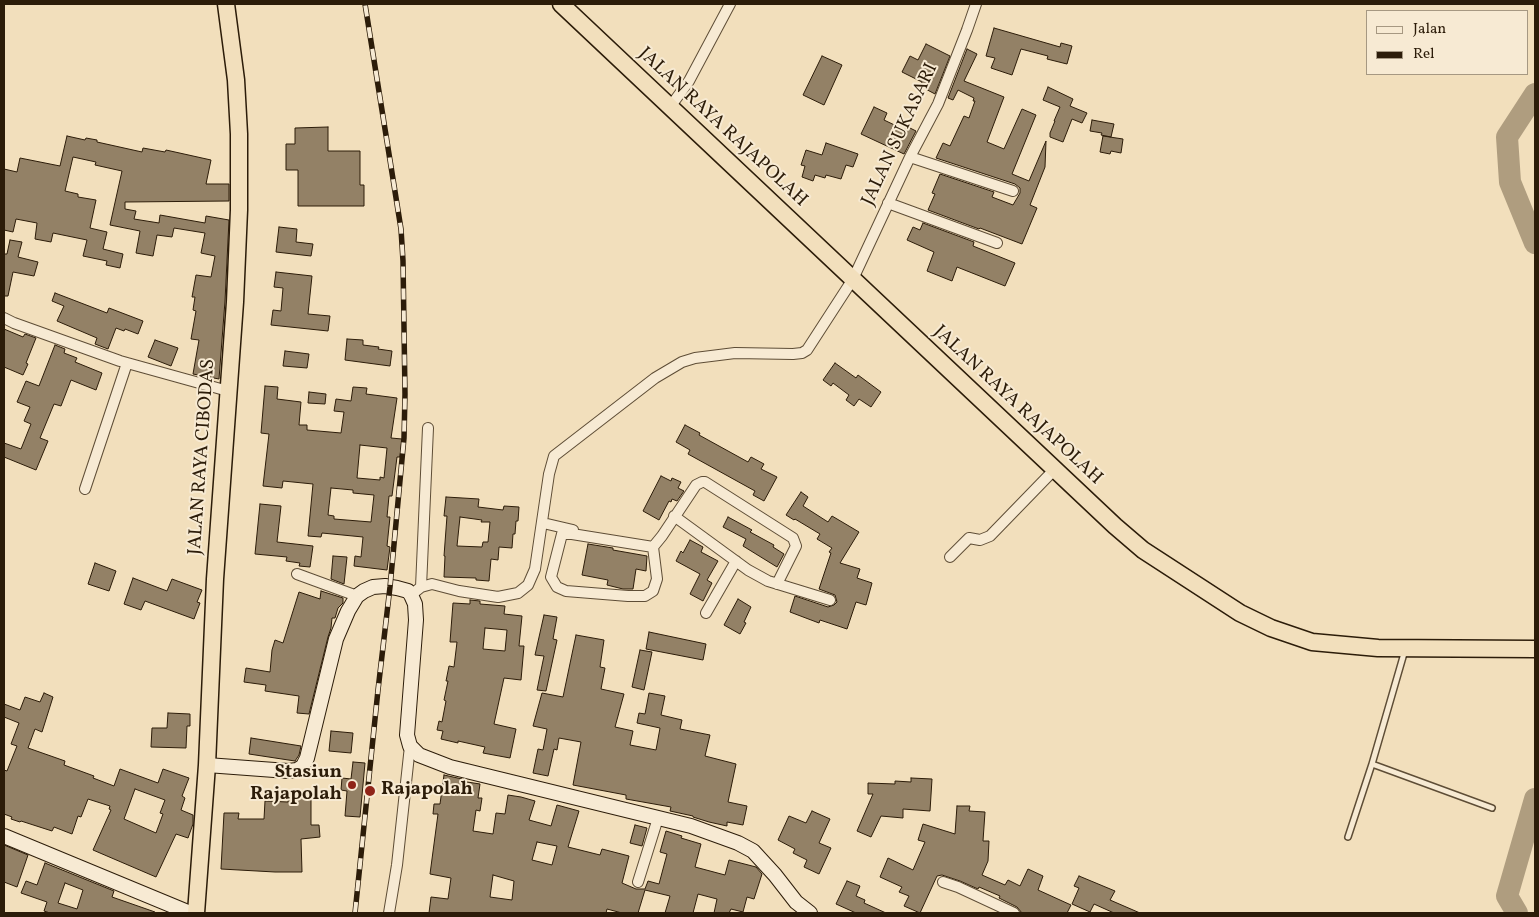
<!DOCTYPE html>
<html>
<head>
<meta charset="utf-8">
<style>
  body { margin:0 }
  #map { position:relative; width:1539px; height:917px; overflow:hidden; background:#f2dfbc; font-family:Vollkorn,serif }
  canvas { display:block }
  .frame { position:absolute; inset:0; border:5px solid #2c1c09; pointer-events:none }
  .legend { position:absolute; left:1366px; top:10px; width:162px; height:65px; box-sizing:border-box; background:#f7ead3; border:1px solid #a69882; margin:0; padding:6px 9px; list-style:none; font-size:15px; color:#2c1c09 }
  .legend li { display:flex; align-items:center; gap:10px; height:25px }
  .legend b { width:25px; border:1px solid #a69882 }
</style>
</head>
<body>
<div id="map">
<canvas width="1539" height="917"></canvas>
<div class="frame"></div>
<ul class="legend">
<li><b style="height:6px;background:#f7ead3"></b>Jalan</li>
<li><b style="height:6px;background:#2c1c09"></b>Rel</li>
</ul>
</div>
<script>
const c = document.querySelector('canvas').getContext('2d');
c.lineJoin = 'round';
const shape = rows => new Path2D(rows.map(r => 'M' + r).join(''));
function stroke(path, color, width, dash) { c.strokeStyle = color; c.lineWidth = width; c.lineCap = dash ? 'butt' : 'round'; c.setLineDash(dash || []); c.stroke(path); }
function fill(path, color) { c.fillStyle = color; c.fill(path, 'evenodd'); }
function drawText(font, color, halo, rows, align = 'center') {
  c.font = font + ' Vollkorn,serif'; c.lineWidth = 4; c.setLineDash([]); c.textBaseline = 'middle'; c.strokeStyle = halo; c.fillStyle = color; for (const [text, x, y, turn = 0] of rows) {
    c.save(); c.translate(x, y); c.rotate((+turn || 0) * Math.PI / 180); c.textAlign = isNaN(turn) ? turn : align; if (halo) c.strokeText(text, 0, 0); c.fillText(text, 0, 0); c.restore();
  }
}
stroke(shape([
  [1535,94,1507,137,1510,182,1535,243],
  [1517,913,1507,896,1535,799]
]), '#af9d7f', 22);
const building = shape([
  [994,28,1060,47,1061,43,1072,46,1067,64,1047,59,1048,56,1021,49,1012,75,991,68,995,58,986,56,994,28],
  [926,44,950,56,935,94,920,86,922,82,902,72,910,56,918,60,926,44],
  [967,49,977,54,964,81,1004,97,987,142,1004,149,1022,109,1036,115,1012,174,1029,181,1046,141,1045,167,1030,205,1037,208,1022,244,980,228,979,229,928,210,935,194,932,193,940,174,994,192,992,197,1013,205,1020,193,1020,188,1015,184,936,158,943,143,950,146,964,116,969,118,975,101,973,101,974,98,958,90,953,100,948,98,967,49],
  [822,56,842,65,824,105,803,95,822,56],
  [1048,87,1073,99,1070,106,1087,113,1082,123,1072,119,1063,142,1050,137,1050,133,1055,121,1054,121,1060,107,1043,100,1048,87],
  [874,107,887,113,884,120,905,130,906,126,916,131,904,154,861,134,874,107],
  [1092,120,1114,124,1111,137,1101,135,1102,133,1090,131,1092,120],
  [328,127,328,151,360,151,360,185,364,185,364,206,298,206,298,170,286,170,286,144,295,144,295,128,328,127],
  [67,136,85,140,86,138,97,140,97,142,142,152,143,148,165,152,166,150,211,160,206,184,229,184,229,201,125,202,125,209,136,211,134,219,159,223,160,215,205,223,206,216,229,220,225,301,219,379,193,374,199,340,191,339,196,311,193,310,195,297,192,297,196,275,211,277,215,256,201,253,205,233,174,228,172,237,157,235,153,256,136,253,140,231,110,225,122,171,95,165,96,162,73,157,65,191,78,194,78,197,96,200,90,228,107,232,103,249,123,254,120,268,106,265,107,261,83,256,87,240,53,233,51,242,35,239,37,223,16,219,13,232,4,230,4,169,17,172,20,158,60,166,67,136],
  [1103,136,1123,139,1121,153,1111,151,1110,154,1100,152,1103,136],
  [826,143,858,154,853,167,846,165,841,179,826,175,825,178,815,175,813,181,802,177,805,166,801,165,806,150,822,155,826,143],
  [923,223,974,242,973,246,1015,263,1005,286,957,267,952,281,927,271,934,252,907,240,913,227,920,230,923,223],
  [279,227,297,229,296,242,313,244,311,256,276,252,279,227],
  [10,240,22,242,18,257,38,262,34,276,13,272,8,296,4,296,4,254,7,254,10,240],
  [276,272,312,276,308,314,330,316,328,331,271,325,273,310,281,311,283,288,274,287,276,272],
  [55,293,107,313,109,308,143,321,138,334,125,329,124,331,116,328,108,349,95,344,97,338,57,321,64,306,52,301,55,293],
  [4,329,23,337,25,334,36,338,26,363,28,364,23,375,4,367,4,329],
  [347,339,363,340,363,345,379,347,378,349,392,351,390,366,345,360,347,339],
  [155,340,178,348,171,366,148,357,155,340],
  [55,345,65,349,64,353,77,358,75,362,102,373,96,390,71,380,61,406,54,404,40,438,48,441,36,470,4,457,4,443,21,449,31,424,24,421,30,407,17,402,26,381,39,386,55,345],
  [285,351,309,354,307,368,283,366,285,351],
  [835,363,856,378,858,375,881,392,871,407,859,399,854,406,846,400,849,395,833,383,831,386,823,380,835,363],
  [265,386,278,387,277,399,301,402,299,425,307,425,307,430,341,433,344,412,334,411,336,399,351,401,353,387,367,388,366,394,397,398,391,438,402,439,400,457,397,457,392,496,389,496,387,517,390,517,387,546,390,547,387,570,354,566,355,556,361,557,363,537,322,533,321,537,308,536,313,484,283,481,282,488,263,486,269,434,261,433,265,386],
  [360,445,387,448,384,478,380,477,380,480,357,478,360,445],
  [331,488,353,490,353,493,374,495,371,522,334,519,334,516,328,515,331,488],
  [309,392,326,394,325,404,308,403,309,392],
  [685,425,700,433,699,435,748,462,751,457,764,464,761,469,777,477,764,501,753,495,755,491,688,454,690,450,676,442,685,425],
  [661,476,671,481,672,478,681,482,678,488,684,491,677,501,672,499,671,502,669,501,659,520,643,511,661,476],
  [801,492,808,497,803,506,828,522,832,516,859,532,840,563,860,569,857,578,872,583,866,605,856,602,847,629,820,620,819,623,790,612,795,596,828,607,834,605,837,602,835,595,819,589,831,553,829,552,832,548,817,539,820,534,795,519,794,520,786,515,801,492],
  [446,497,479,499,478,507,503,510,504,506,519,507,518,521,516,521,515,534,513,534,512,548,499,547,498,560,491,559,489,581,476,580,476,578,444,577,445,556,444,556,447,516,444,516,446,497],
  [460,517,482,520,481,522,490,522,488,542,483,542,482,547,457,546,460,517],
  [260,504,281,506,277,542,313,546,310,567,299,566,300,563,286,561,287,557,255,554,260,504],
  [728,517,752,530,750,532,774,545,773,547,784,554,777,567,743,546,746,539,723,527,728,517],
  [690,540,703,547,701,552,718,561,707,580,712,583,703,601,690,594,700,574,676,561,681,551,683,553,690,540],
  [588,544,613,548,613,550,647,556,646,571,636,569,633,589,623,589,607,585,608,580,582,575,588,544],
  [333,556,347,557,344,584,331,579,333,556],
  [95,563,116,571,109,591,88,584,95,563],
  [133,578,167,591,172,579,202,590,197,602,200,603,194,619,145,601,141,610,124,604,133,578],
  [321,591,343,598,343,603,338,608,335,618,332,618,331,628,328,637,309,714,297,713,299,696,265,691,266,685,244,682,246,668,270,672,272,650,275,640,283,643,299,592,320,599,321,591],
  [738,599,751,607,744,622,746,623,740,634,724,625,738,599],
  [470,600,480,601,480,604,505,606,504,614,522,616,519,646,524,646,521,680,504,678,494,724,516,729,510,758,483,753,485,747,458,741,458,743,441,739,443,731,437,730,439,721,442,722,446,701,444,700,448,681,446,681,449,666,454,667,457,642,450,642,453,603,470,604,470,600],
  [485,628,507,630,505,651,483,649,485,628],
  [544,615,557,617,553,639,557,640,546,691,537,690,544,656,535,655,544,615],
  [649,632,706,644,703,660,646,649,649,632],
  [576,635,604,640,600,667,605,668,601,689,624,694,615,727,633,731,630,745,656,750,660,728,637,723,639,713,645,714,649,693,665,696,661,715,682,720,680,729,710,735,705,756,736,764,728,802,747,806,743,825,727,822,727,826,709,822,693,817,693,816,670,811,671,807,626,799,626,795,573,785,581,742,559,738,557,750,554,749,548,776,533,773,538,749,543,750,547,729,533,726,542,693,563,697,576,635],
  [640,650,652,652,644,690,632,687,640,650],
  [44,693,53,697,42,732,35,729,28,748,65,761,64,765,94,776,93,778,114,786,120,769,158,783,163,769,189,778,182,796,185,798,181,810,193,815,193,824,188,838,176,834,156,877,93,850,111,810,109,809,110,806,88,799,81,817,78,816,72,834,54,827,52,831,21,821,20,822,11,819,12,817,4,814,4,770,7,771,17,746,11,744,19,723,4,717,4,704,20,710,25,697,40,702,44,693],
  [135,789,165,800,160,813,163,814,156,833,124,819,135,789],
  [168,713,190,714,190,726,187,726,186,748,151,747,152,728,167,728,168,713],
  [331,731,353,733,351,753,329,751,331,731],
  [251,738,301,746,299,755,295,761,249,754,251,738],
  [353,762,365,763,360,817,345,816,347,791,341,790,342,778,351,779,353,762],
  [444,775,462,779,461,781,480,784,478,798,482,798,480,811,476,810,473,831,493,834,496,813,505,814,508,795,521,797,535,801,529,820,551,826,557,805,579,811,568,847,600,855,602,849,629,856,622,883,636,889,645,889,648,881,659,884,667,854,660,852,666,831,682,836,681,838,701,844,695,867,725,875,729,860,756,867,762,874,754,899,747,897,743,912,731,909,729,913,714,913,717,899,698,894,693,913,665,913,670,896,645,890,638,913,622,913,607,909,606,913,429,913,431,897,448,899,451,878,430,874,438,814,433,814,434,804,440,804,444,775],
  [537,842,557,846,552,865,532,860,537,842],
  [493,875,514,881,512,900,490,897,493,875],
  [911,778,932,779,930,811,903,809,903,818,881,816,871,837,857,831,873,794,868,794,868,783,895,784,895,781,911,782,911,778],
  [288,791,311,791,311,825,319,825,320,837,301,839,302,872,275,872,221,869,224,813,239,813,238,819,264,819,265,801,288,802,288,791],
  [957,806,970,806,969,811,985,812,983,841,989,841,988,861,982,875,1005,885,1008,880,1020,886,1028,869,1043,876,1038,890,1071,905,1067,913,1022,913,1017,907,999,898,1000,896,979,887,978,889,960,881,942,875,937,876,920,913,904,906,909,896,899,892,902,887,880,877,888,858,913,870,925,842,918,840,923,824,955,834,957,806],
  [812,811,830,819,819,843,831,848,819,874,804,867,807,860,793,853,795,849,778,840,789,816,806,823,812,811],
  [635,825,647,828,642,846,630,843,635,825],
  [4,845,28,855,17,887,4,882,4,845],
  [45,863,114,891,112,897,155,912,155,913,50,913,44,911,47,902,21,893,26,881,37,885,45,863],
  [65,883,83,890,77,909,58,903,65,883],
  [1079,876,1115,891,1110,900,1140,913,1114,913,1094,904,1090,912,1072,904,1079,888,1074,886,1079,876],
  [847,881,860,886,856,896,865,900,864,903,886,913,856,913,836,904,847,881]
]);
fill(building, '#938166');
stroke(building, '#2c1c09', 1);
const service = shape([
  [1405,650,1372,764,1492,808],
  [1348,837,1372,764]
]);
const minor = shape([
  [670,107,689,81,730,4],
  [910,157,1013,191],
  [888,203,997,243],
  [4,318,14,323,120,361,228,391],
  [85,489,127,363],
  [674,516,748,570,768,581,830,600],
  [543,523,573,530],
  [653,547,572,534,562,534,551,577,557,587,566,591,628,596,645,596,653,591,657,579,653,547,662,536,696,485,702,482,705,482,793,538,796,546,777,584],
  [950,557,969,538,980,540,990,536,1055,469],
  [297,574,357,596],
  [421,587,428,428],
  [411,595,421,587,432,584,459,591,498,597,518,593,528,585,535,569,549,474,554,456,655,378,682,362,695,358,735,353,793,354,802,353,807,350,853,279,910,157,938,104,967,30,976,4],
  [706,613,736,561],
  [638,882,658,818],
  [943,882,958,887,1014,913],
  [389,913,397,865,410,746]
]);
const secondary = shape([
  [207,765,288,771,297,770,303,766,307,758,336,639,348,611,357,596,364,591,373,587,385,586,397,588,408,591,411,595,415,604,416,620,407,735,410,746,419,755,450,767,691,826,738,843,753,851,775,875,796,902,810,913],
  [4,836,190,913]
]);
const trunk = shape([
  [561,4,1115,526,1143,550,1240,613,1271,628,1312,642,1378,648,1535,649],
  [196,913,207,765,215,579,235,302,239,210,239,134,236,80,226,4]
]);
stroke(service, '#5e4d36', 8);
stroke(minor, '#5e4d36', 12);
stroke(secondary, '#2c1c09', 16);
stroke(trunk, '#2c1c09', 19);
stroke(service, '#f7ead3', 5);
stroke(minor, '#f7ead3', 10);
stroke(secondary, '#f7ead3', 14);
stroke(trunk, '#f2dfbc', 16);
const rail = shape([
  [355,913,378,690,390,587,404,438,405,394,403,261,401,229,365,4]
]);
stroke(rail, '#2c1c09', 5.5);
stroke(rail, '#f7ead3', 4, [11]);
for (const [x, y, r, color] of [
  [352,785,5,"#8f2418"],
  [370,791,6,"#8f2418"]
]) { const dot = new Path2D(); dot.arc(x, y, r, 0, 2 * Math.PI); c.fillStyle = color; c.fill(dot); stroke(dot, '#f7ead3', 2); }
drawText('19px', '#2c1c09', '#f7ead3', [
  ["JALAN RAYA RAJAPOLAH",722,128,43],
  ["JALAN SUKASARI",901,135,-65],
  ["JALAN RAYA RAJAPOLAH",1017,406,43],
  ["JALAN RAYA CIBODAS",203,457,-86]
]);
drawText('bold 19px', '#2c1c09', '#f7ead3', [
  ["Stasiun",342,774],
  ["Rajapolah",342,796],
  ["Rajapolah",381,791,"left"]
], 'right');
</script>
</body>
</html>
